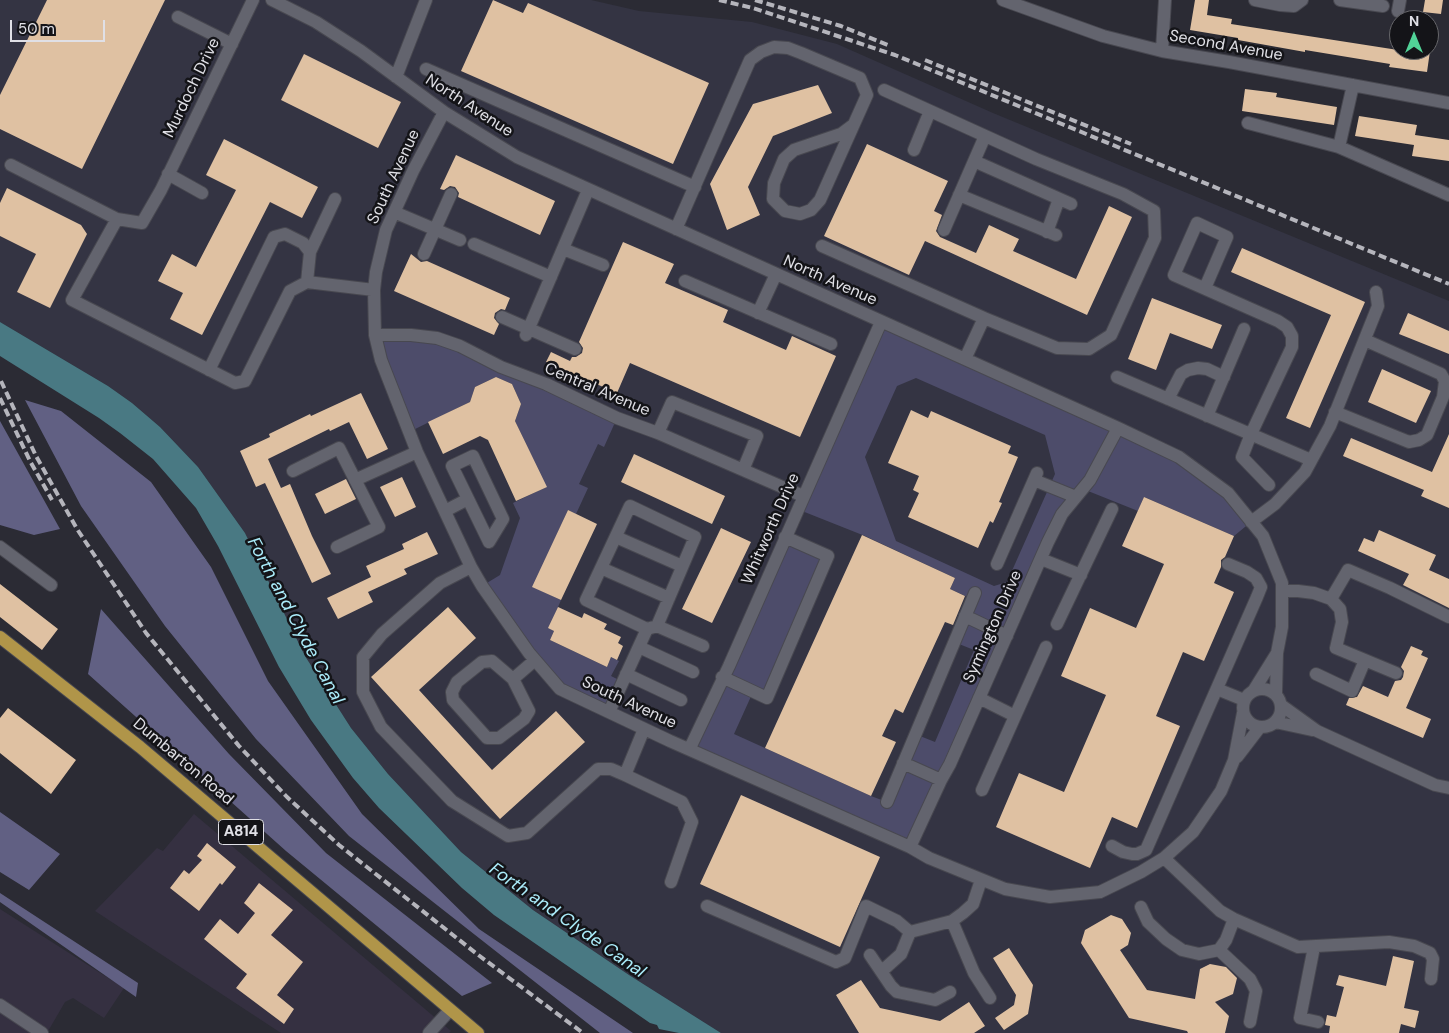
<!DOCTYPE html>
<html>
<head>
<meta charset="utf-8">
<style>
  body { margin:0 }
  #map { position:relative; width:1449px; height:1033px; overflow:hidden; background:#2b2b34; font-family:"DM Sans",sans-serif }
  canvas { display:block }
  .north { position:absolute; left:1389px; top:10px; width:50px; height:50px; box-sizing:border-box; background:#141418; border:1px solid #66666a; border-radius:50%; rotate:0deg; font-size:14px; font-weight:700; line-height:20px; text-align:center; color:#e0e0e6 }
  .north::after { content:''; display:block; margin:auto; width:18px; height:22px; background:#51d397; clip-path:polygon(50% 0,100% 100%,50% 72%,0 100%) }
  .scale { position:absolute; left:10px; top:20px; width:95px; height:22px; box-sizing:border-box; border:2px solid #e0e0e6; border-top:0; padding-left:6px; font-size:15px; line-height:18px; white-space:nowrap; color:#e0e0e6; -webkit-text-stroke:4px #141418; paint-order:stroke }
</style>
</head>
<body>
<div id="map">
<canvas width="1449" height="1033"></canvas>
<div class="north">N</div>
<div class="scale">50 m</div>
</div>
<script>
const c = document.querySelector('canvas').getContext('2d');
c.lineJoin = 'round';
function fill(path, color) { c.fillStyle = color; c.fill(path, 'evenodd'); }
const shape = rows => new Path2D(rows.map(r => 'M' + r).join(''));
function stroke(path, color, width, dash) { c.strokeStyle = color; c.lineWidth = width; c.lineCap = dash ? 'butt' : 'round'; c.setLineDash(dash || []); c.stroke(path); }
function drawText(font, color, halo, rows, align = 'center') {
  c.font = font + ' "DM Sans",sans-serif'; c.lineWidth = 5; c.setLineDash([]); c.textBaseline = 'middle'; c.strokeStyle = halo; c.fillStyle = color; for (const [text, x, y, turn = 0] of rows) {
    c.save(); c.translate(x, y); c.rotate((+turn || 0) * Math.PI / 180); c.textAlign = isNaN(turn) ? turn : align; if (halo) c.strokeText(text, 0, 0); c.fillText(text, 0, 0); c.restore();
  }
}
fill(shape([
  [0,0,591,0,639,11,752,22,837,44,993,113,1449,301,1449,1033,721,1033,629,975,533,910,461,852,388,774,351,728,305,656,245,533,198,467,160,427,132,403,108,386,0,322]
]), '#343443');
fill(shape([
  [194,814,451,1031,449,1033,281,1033,95,911,157,848,163,851],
  [0,909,124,988,104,1018,73,998,65,1002,47,1033,0,1033]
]), '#353041');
fill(shape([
  [881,322,1179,457,1251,522,1234,536,1144,497,1138,511,1083,489,1062,514,910,847,690,748,785,537,828,556,767,698,753,692,734,734,871,796,887,802,915,734,935,742,974,650,954,642,972,599,950,589,955,578,865,536,797,509],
  [916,378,1045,435,1055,474,1007,582,994,586,896,541,865,457,897,386],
  [375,335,437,338,617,418,604,447,598,444,579,484,588,488,576,514,568,510,533,587,561,600,549,628,554,631,550,640,607,667,611,657,619,661,611,676,623,682,609,712,560,689,482,586,500,575,520,518,513,503,546,487,515,421,521,404,512,384,496,377,475,387,470,402,409,432]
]), '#4d4c6a');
fill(shape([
  [25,400,61,411,151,482,211,567,268,681,362,814,479,929,633,1033,600,1033,349,836,256,739,165,626,81,506],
  [0,421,60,529,34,535,0,525],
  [101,609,229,754,326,853,492,983,462,996,286,851,88,674],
  [0,812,60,854,29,890,0,872],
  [0,893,138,983,136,997,0,902]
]), '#616083');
fill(shape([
  [0,322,108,386,132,403,160,427,198,467,245,533,305,656,351,728,388,774,461,852,533,910,629,975,721,1033,679,1033,659,1029,657,1025,650,1023,494,915,462,888,379,808,353,778,311,720,279,667,218,546,196,508,153,459,120,433,99,418,0,356]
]), '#497983');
fill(shape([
  [47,0,165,0,82,169,0,129,0,95],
  [493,0,523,13,528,3,709,83,673,164,461,71],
  [1195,0,1209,0,1207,15,1232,19,1231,24,1398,50,1430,51,1427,72,1389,67,1390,64,1305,50,1305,52,1238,40,1238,38,1190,30],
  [1425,0,1443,0,1441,14,1423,12],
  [304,54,401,102,378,148,281,100],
  [818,85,832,113,773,136,748,187,760,215,727,230,710,184,753,104],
  [1245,89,1277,93,1276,97,1337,107,1334,125,1242,111],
  [1359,116,1417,125,1415,135,1449,140,1449,161,1412,156,1414,145,1355,136],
  [224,139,318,187,302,218,270,202,202,335,170,319,183,293,158,281,172,254,196,267,236,190,206,175],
  [867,144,948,181,934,211,942,215,936,231,940,237,976,253,989,225,1019,239,1013,251,1076,279,1109,206,1132,217,1087,315,925,241,909,275,824,236],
  [456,155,555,201,540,235,458,197,459,193,455,187,450,186,444,190,440,189],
  [7,188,81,225,87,234,50,308,17,292,36,254,0,236,0,203],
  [623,242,674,264,665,283,728,310,723,322,786,350,792,336,836,356,800,437,630,363,617,393,546,362,551,352,570,361,572,357,576,357,582,353,583,348,579,342],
  [1242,248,1365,302,1310,428,1286,418,1331,315,1231,272],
  [411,254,421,262,427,261,510,298,505,310,501,309,495,313,494,318,499,324,494,335,394,291],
  [1152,298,1222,325,1212,349,1170,333,1156,370,1128,359],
  [1408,313,1449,331,1449,354,1399,334],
  [1382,369,1431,391,1416,423,1368,402],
  [496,377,512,384,521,404,515,421,547,487,516,501,488,440,480,436,443,454,428,422,470,402,475,387],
  [361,393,388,449,367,459,349,422,330,431,329,429,268,459,281,488,290,484,312,536,331,574,312,583,265,483,256,487,240,451,270,437,269,434,310,414,311,416],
  [911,410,928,418,931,411,1011,446,1008,453,1018,457,999,502,1002,503,993,523,990,521,978,548,908,517,919,493,913,490,919,476,888,463],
  [1449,434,1449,508,1421,496,1424,490,1343,456,1351,438,1432,472],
  [634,454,725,496,712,524,621,482],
  [402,477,416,507,395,517,380,487],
  [346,479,356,499,325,514,315,494],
  [1144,497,1234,536,1225,557,1221,560,1221,567,1214,583,1234,592,1204,661,1183,652,1156,716,1180,726,1137,828,1112,817,1090,868,996,827,1019,773,1064,792,1106,695,1061,676,1090,608,1136,628,1164,564,1122,546],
  [568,510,597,524,561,600,532,587],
  [721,528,751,542,712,623,682,609],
  [1379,530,1436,555,1429,570,1449,579,1449,608,1403,585,1409,574,1358,551,1364,538,1374,542],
  [427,532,438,554,404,569,407,574,368,592,373,602,338,619,327,598,371,577,366,566,404,549,402,544],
  [862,535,955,578,950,589,965,596,953,625,945,622,903,713,895,709,882,736,896,742,871,796,765,748],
  [0,584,58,629,42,650,0,617],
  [448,607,476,638,419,690,492,770,556,711,585,742,500,819,371,677],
  [558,607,582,618,584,613,607,624,604,629,621,637,618,643,623,646,617,660,611,657,607,667,550,640,554,631,548,628],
  [1411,646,1423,651,1421,655,1428,658,1406,708,1431,719,1423,738,1346,705,1349,698,1357,697,1363,686,1388,697,1395,681,1401,680,1403,677,1404,671,1401,667],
  [8,708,76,760,51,794,0,753,0,718],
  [741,795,880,857,840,947,700,884],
  [207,843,236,867,222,885,220,883,199,911,170,888,184,870,189,874,202,860,197,856],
  [259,883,293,910,271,935,303,962,277,995,294,1009,284,1024,236,988,247,974,204,939,220,919,238,934,255,913,244,903],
  [1111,915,1122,919,1131,933,1128,945,1120,950,1147,990,1195,999,1200,969,1210,964,1226,967,1237,978,1233,994,1215,1002,1229,1016,1225,1033,1188,1033,1187,1031,1129,1018,1081,943,1085,930],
  [1009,948,1033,985,1028,1014,1004,1030,995,1018,1014,1005,1016,995,993,958],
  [1393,956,1414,961,1404,1008,1419,1011,1415,1028,1401,1024,1399,1033,1329,1033,1330,1026,1325,1025,1327,1015,1336,1017,1344,987,1336,985,1339,975,1386,986],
  [861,980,880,1008,940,1021,969,1002,985,1026,974,1033,859,1033,836,995]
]), '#dfc1a2');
const minor = shape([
  [272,0,316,22,361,51,444,112,517,157,1118,428,1179,457,1228,493,1263,536,1282,583,1282,627,1277,653,1276,693],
  [1003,0,1103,36,1162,51,1229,62,1449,103],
  [1255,0,1280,5,1294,6,1302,0],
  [1340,0,1383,6],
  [1398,11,1400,0],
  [178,17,232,44],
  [1162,51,1165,0],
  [426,69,695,187],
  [396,77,426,0],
  [1353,85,1339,147,1449,195],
  [884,90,1036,159,1123,194,1154,211,1155,238,1111,335,1089,349,1057,348,984,318,965,359],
  [444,112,413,171,386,230,376,272,374,290,375,335,381,360,417,452,471,567,482,586,529,653,560,689,670,741,910,847,929,858,1005,889,1050,897,1100,892,1141,872,1164,858,1193,832,1221,791,1234,760,1243,713],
  [1248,123,1339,147],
  [914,150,930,111],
  [974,161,1071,204],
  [11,165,117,219,142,223,161,190,253,0],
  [168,174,202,193],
  [959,195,1056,235],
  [394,212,460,240],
  [117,219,72,300,235,383,245,381,290,291,307,282,374,290],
  [676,229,750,60,761,52,774,47,788,48,801,53,860,78,867,95,820,200,811,210,800,214,785,211,773,199,774,183,784,159,794,150,841,134,853,125],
  [944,230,985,136],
  [1047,232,1059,199],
  [474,244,551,277],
  [822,246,984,318],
  [563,249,603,265],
  [310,252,335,199],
  [424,254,451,194],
  [685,281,831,344],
  [1205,288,1227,237,1197,223,1174,275,1278,321,1287,327,1292,336,1292,347,1251,434,1242,457,1269,485],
  [758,313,776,274],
  [502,317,575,349],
  [375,335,411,335,437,338,460,346,501,367,546,384,617,418,658,433,803,496],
  [526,335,588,190],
  [209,370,274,237,285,234,303,243,310,252,307,282],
  [1117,377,1311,460],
  [1168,399,1181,374,1188,370,1198,368,1207,369,1224,377],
  [1335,412,1409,442,1419,440,1427,435,1443,397,1445,381,1441,374,1365,340],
  [1207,416,1244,329],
  [658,433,672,402,757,436,743,470],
  [473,456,503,519,489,542,452,466,473,456],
  [293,471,339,448,379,527,337,547],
  [355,480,417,452],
  [1034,480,1076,497],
  [445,511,468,499],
  [1251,522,1275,504,1305,472,1330,426,1378,306,1376,292],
  [616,537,682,566],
  [0,547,51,585],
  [1041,559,1081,575],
  [997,564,1037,473],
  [471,567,440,583,382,634,363,657,363,692,381,727,452,801,508,836,527,833,598,769,611,769,625,775,644,729],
  [601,568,669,598],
  [1282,591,1298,591,1314,593,1331,599,1340,609,1342,622,1336,648,1396,673],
  [1331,599,1348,570,1390,588,1449,617],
  [965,616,1007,636],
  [1057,624,1112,509],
  [657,626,703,646],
  [639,647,693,672],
  [626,674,681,700],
  [1316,674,1352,691,1365,660],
  [722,677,767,698,828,556,785,537],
  [513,679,492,661,482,662,457,682,452,692,453,700,487,738,499,738,524,719,529,711,513,679,535,660],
  '1243 708a19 19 0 1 1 38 0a19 19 0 1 1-38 0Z',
  [1217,689,1244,700],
  [1254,690,1277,653],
  [979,698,1015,716],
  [1281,705,1317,731,1435,785,1449,788],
  [609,712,647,629,586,600,630,506,695,537,657,626,647,629],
  [1275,722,1312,730],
  [690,748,729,666,881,322],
  [1237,757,1260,727],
  [903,763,941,780],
  [625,775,682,802,692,822,671,882],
  [982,790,1046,647],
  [887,802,975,593],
  [1112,846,1123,852,1132,854,1137,854,1146,850,1257,597,1261,587,1256,578,1247,572,1228,564],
  [910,847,941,780,950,764,1048,542,1062,514,1090,480,1118,428],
  [1164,858,1220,911,1234,919,1298,947,1389,942,1414,946,1430,953,1433,959,1431,979],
  [707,906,836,962,845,958,866,906,897,921,910,932],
  [1141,907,1148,922,1166,939,1182,950,1199,954,1219,950,1226,940,1234,919],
  [952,921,974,973,990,998],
  [910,932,952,921,963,913,973,904,981,880],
  [1314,947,1300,1018,1318,1022],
  [1219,950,1250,979,1256,991,1250,1022],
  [870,955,891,986,897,992,935,1000,950,992],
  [882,971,901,954,910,932],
  [0,1005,42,1033],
  [429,1033,450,1010]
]);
const major = shape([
  [0,637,140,747,478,1033]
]);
stroke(minor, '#484850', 14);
stroke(major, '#484850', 14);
stroke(minor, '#63646e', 12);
stroke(major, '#b09549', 12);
stroke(shape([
  [719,0,753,8,895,55,1449,284],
  [755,0,841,26,890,46],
  [925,60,1131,144],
  [1,381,36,456,77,529,146,633,239,746,287,797,339,845,477,954,583,1033],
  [0,398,30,461,52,500]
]), '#b5b5bc', 4, [8, 4]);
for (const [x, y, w] of [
  [241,832,45]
]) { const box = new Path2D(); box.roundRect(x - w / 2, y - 12.5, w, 25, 4); c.fillStyle = '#141418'; c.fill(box); stroke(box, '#e0e0e6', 1); }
drawText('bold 15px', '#e0e0e6', null, [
  ["A814",241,832]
]);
drawText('16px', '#e0e0e6', '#141418', [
  ["Second Avenue",1226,46,10],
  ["Murdoch Drive",192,88,-64],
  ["North Avenue",469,106,33],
  ["South Avenue",394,177,-65],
  ["North Avenue",830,281,24],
  ["Central Avenue",597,390,23],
  ["Whitworth Drive",771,529,-66],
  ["Symington Drive",993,627,-66],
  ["South Avenue",629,703,25],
  ["Dumbarton Road",183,762,40]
]);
drawText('italic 18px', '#abecfa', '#141418', [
  ["Forth and Clyde Canal",295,621,62],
  ["Forth and Clyde Canal",567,921,35]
]);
</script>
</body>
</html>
